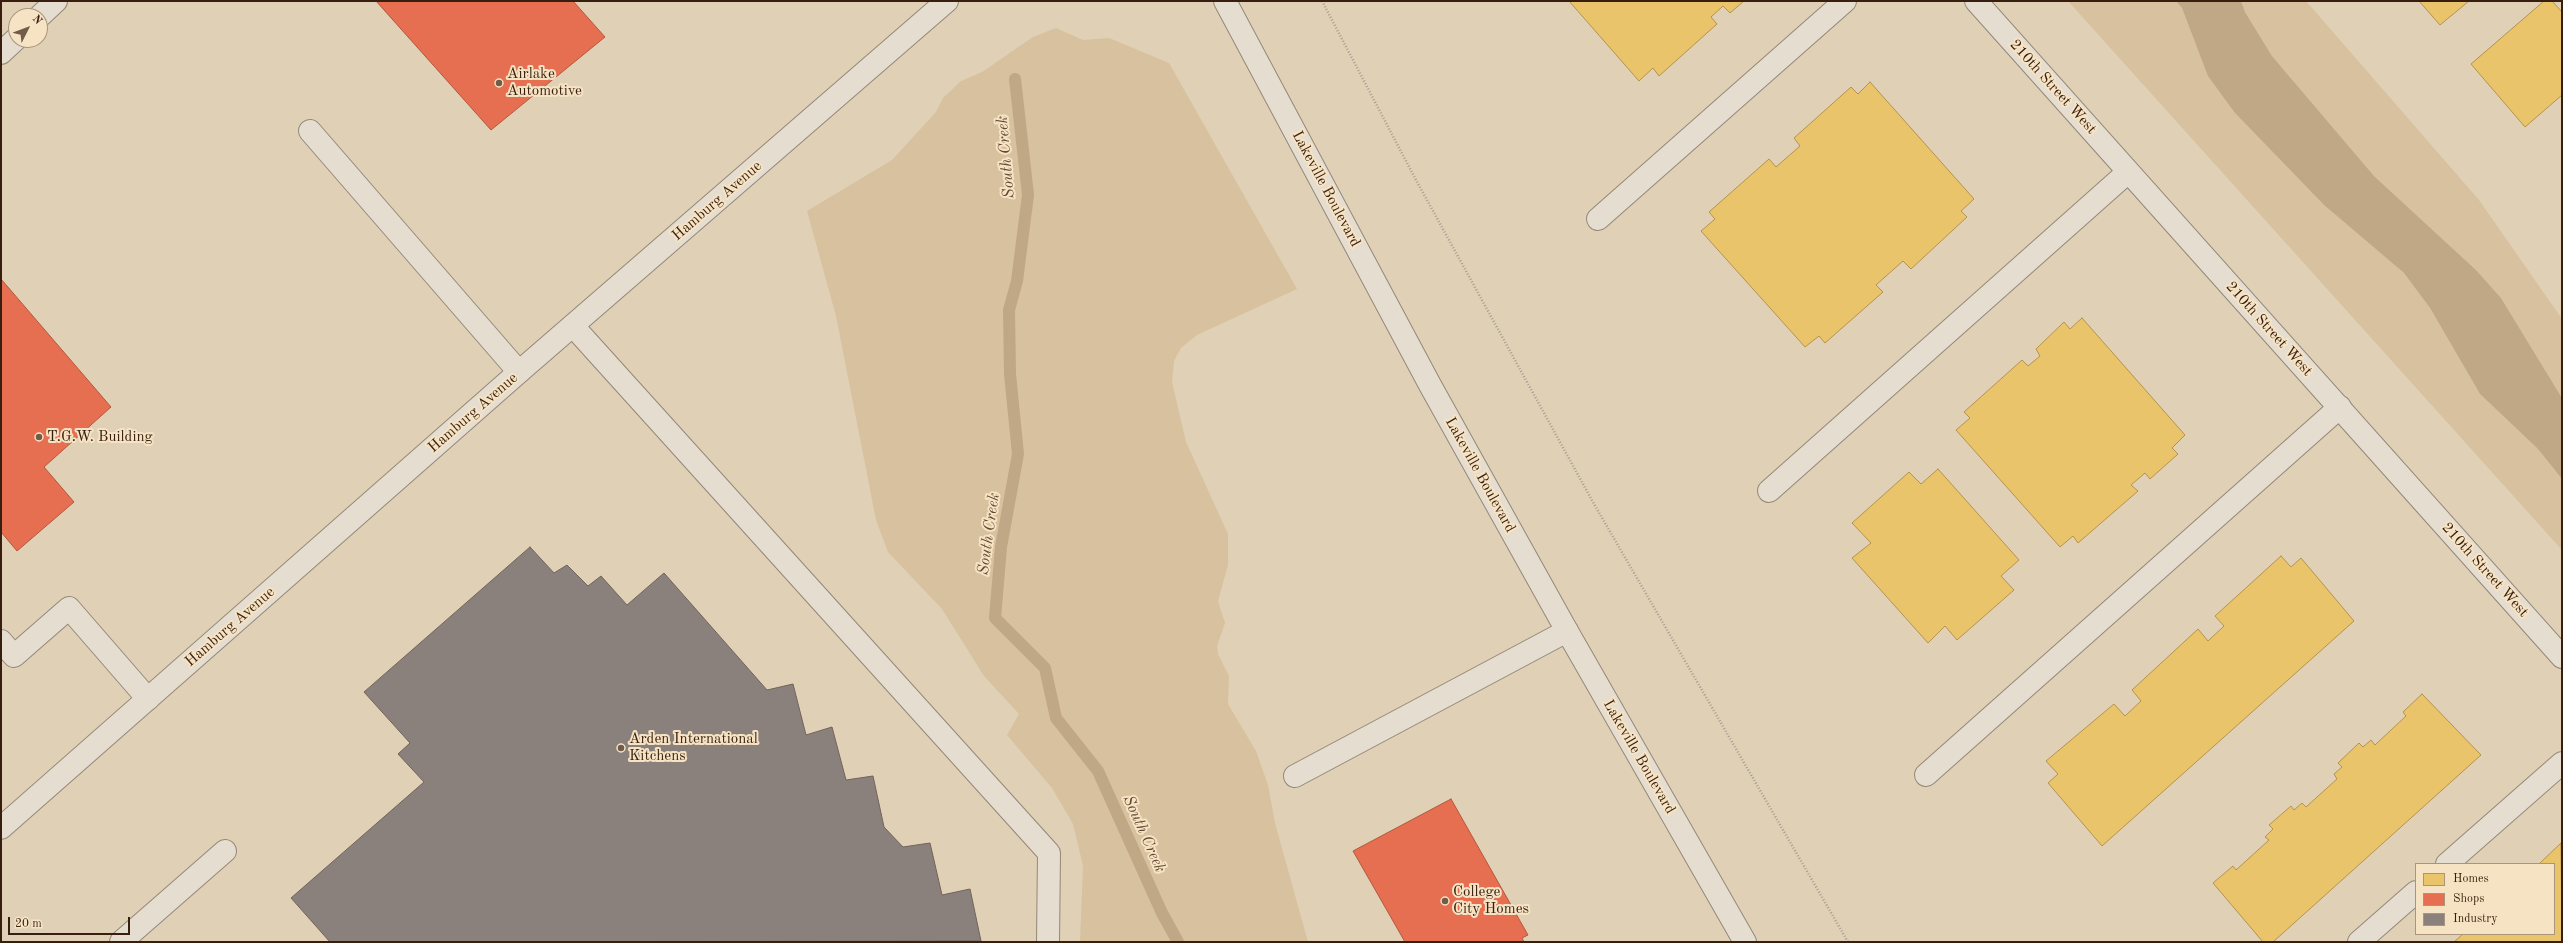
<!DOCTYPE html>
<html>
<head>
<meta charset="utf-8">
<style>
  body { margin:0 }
  #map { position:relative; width:2563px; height:943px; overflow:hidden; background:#e0d0b6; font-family:"Old Standard TT",serif }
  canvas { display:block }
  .frame { position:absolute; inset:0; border:2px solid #371e0e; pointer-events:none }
  .legend { position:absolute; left:2415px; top:863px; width:140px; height:72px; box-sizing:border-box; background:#f6e3c4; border:1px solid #aa947b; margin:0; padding:5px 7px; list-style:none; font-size:12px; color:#371e0e }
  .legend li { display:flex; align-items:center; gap:8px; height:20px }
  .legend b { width:20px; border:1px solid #aa947b }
  .north { position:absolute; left:8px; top:8px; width:40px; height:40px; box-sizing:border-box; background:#f6e3c4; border:1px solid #aa947b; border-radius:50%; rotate:48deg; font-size:11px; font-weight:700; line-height:16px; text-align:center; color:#371e0e }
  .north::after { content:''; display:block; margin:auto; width:14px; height:18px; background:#725c49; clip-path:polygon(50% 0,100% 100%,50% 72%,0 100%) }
  .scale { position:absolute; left:8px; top:917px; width:122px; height:18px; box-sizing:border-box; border:2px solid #371e0e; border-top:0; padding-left:5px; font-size:12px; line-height:14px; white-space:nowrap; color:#371e0e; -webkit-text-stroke:3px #f6e3c4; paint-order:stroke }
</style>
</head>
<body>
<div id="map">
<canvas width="2563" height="943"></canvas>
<div class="frame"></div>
<ul class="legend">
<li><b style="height:11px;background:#e9c46a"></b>Homes</li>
<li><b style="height:11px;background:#e76f51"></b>Shops</li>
<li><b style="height:11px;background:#8a817c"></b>Industry</li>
</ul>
<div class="north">N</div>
<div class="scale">20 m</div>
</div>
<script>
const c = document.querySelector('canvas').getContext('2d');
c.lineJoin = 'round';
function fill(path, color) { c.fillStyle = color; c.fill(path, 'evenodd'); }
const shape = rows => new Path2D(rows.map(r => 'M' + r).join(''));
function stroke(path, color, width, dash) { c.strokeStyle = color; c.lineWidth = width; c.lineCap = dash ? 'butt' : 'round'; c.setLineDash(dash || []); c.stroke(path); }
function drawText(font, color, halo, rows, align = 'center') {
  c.font = font + ' "Old Standard TT",serif'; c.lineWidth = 4; c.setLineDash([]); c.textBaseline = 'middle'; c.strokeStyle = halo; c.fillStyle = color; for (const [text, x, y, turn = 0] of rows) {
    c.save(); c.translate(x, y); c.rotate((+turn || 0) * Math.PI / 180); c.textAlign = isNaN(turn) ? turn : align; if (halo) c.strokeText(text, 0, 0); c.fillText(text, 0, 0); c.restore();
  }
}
fill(shape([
  [2068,1,2176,1,2182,8,2194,39,2235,113,2324,205,2404,273,2430,308,2480,394,2538,449,2562,479,2562,550],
  [2241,1,2306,1,2479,200,2562,319,2562,398,2501,298,2476,270,2374,176,2272,56,2245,12],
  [1056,28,1083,40,1109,38,1169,63,1297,289,1197,335,1181,348,1174,361,1172,382,1186,442,1228,534,1228,565,1218,601,1225,623,1217,646,1218,654,1229,676,1228,704,1256,751,1268,785,1275,823,1308,942,1080,942,1083,866,1073,824,1052,788,1007,735,1019,714,984,676,942,609,888,552,876,520,836,316,807,211,892,160,936,112,943,98,961,81,982,72,1033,37]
]), '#d8c19e');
fill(shape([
  [2176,1,2241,1,2245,12,2272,56,2374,176,2476,270,2501,298,2562,398,2562,479,2538,449,2480,394,2430,308,2404,273,2324,205,2235,113,2208,76,2182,8]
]), '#c0a786');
const homes = shape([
  [1569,1,1744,1,1730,13,1723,6,1711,17,1717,24,1659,76,1653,68,1639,81,1569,1],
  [2419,1,2469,1,2440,25,2419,1],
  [2544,1,2552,1,2562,12,2562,95,2525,127,2471,64,2544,1],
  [1870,82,1974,199,1961,211,1967,217,1911,269,1903,261,1876,285,1883,292,1825,343,1819,336,1805,347,1701,231,1715,219,1709,212,1769,159,1776,167,1800,146,1794,138,1851,87,1858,94,1870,82],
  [2082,318,2185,435,2172,448,2178,454,2150,479,2145,473,2131,485,2138,491,2078,543,2073,536,2060,547,1956,430,1970,418,1964,412,2022,360,2028,366,2040,356,2036,349,2064,322,2070,329,2082,318],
  [1938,469,2019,560,2001,576,2014,590,1957,640,1945,626,1928,643,1852,558,1871,543,1852,523,1909,472,1921,484,1938,469],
  [2281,556,2291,567,2301,558,2354,621,2102,846,2048,783,2058,774,2046,761,2114,704,2125,716,2141,701,2132,690,2198,629,2208,641,2224,626,2215,616,2281,556],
  [2422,694,2481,755,2273,942,2263,942,2213,883,2233,866,2236,870,2269,840,2265,837,2273,829,2269,825,2291,806,2294,810,2302,803,2306,807,2337,779,2334,774,2342,767,2338,763,2359,743,2363,747,2371,740,2375,745,2406,716,2403,712,2422,694],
  [2561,843,2562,942,2454,942,2463,934,2554,934,2554,864,2539,864,2561,843]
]);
fill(homes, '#e9c46a');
stroke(homes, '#b4924e', 1);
const shops = shape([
  [376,1,573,1,605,37,491,130,376,1],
  [1,279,111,407,44,467,74,502,17,551,1,532,1,279],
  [1451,799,1528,935,1522,938,1524,942,1405,942,1353,851,1451,799]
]);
fill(shops, '#e76f51');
stroke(shops, '#b2573d', 1);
const industry = shape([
  [530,547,554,573,567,565,588,586,601,576,627,605,664,573,767,690,793,684,806,735,832,727,846,780,873,776,884,827,903,847,930,843,942,895,970,889,981,941,330,942,291,898,424,782,398,754,410,743,364,692,530,547]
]);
fill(industry, '#8a817c');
stroke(industry, '#71635b', 1);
stroke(shape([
  [1015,79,1028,195,1017,281,1009,310,1010,374,1018,454,1001,547,995,618,1045,668,1056,718,1098,771,1162,913,1178,942]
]), '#c0a786', 12);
const service = shape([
  [40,16,56,1],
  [1,53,16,39],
  [310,131,519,372],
  [1598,219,1845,1],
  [573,326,1049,853,1048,942],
  [1769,491,2128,172],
  [1,641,14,656,69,608,148,699],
  [1926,775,2340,407],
  [1295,776,1567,631],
  [2447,864,2562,763],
  [121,942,225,851],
  [2359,942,2416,892]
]);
const minor = shape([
  [1976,1,2562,657]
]);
const tertiary = shape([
  [1225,1,1430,385,1567,631,1745,942],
  [1,828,519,372,947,1]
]);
stroke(service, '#948877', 24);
stroke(minor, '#948877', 24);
stroke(tertiary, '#948877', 24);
stroke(shape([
  [1322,1,1416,180,1594,504,1848,942]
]), '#a59c91', 2.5, [1, 2]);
stroke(service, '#e5ddd0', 22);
stroke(minor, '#e5ddd0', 22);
stroke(tertiary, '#e5ddd0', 22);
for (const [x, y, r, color] of [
  [499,83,4,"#725c49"],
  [39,437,4,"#725c49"],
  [621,748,4,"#725c49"],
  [1445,901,4,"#725c49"]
]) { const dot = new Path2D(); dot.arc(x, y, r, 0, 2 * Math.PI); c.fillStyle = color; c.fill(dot); stroke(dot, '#f6e3c4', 1.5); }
drawText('15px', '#371e0e', '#f6e3c4', [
  ["Airlake",507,74],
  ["Automotive",507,91],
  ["T.G.W. Building",47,437],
  ["Arden International",629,739],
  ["Kitchens",629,756],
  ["College",1453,892],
  ["City Homes",1453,909]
], 'left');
drawText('15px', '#371e0e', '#f6e3c4', [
  ["210th Street West",2053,87,48],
  ["Lakeville Boulevard",1326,189,62],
  ["Hamburg Avenue",717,201,-41],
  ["210th Street West",2269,329,48],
  ["Hamburg Avenue",473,413,-41],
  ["Lakeville Boulevard",1480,475,61],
  ["210th Street West",2485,570,48],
  ["Hamburg Avenue",230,627,-41],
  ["Lakeville Boulevard",1639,757,60]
]);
drawText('italic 16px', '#624831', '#f6e3c4', [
  ["South Creek",1006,157,-95],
  ["South Creek",989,534,-82],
  ["South Creek",1144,834,66]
]);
</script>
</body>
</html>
